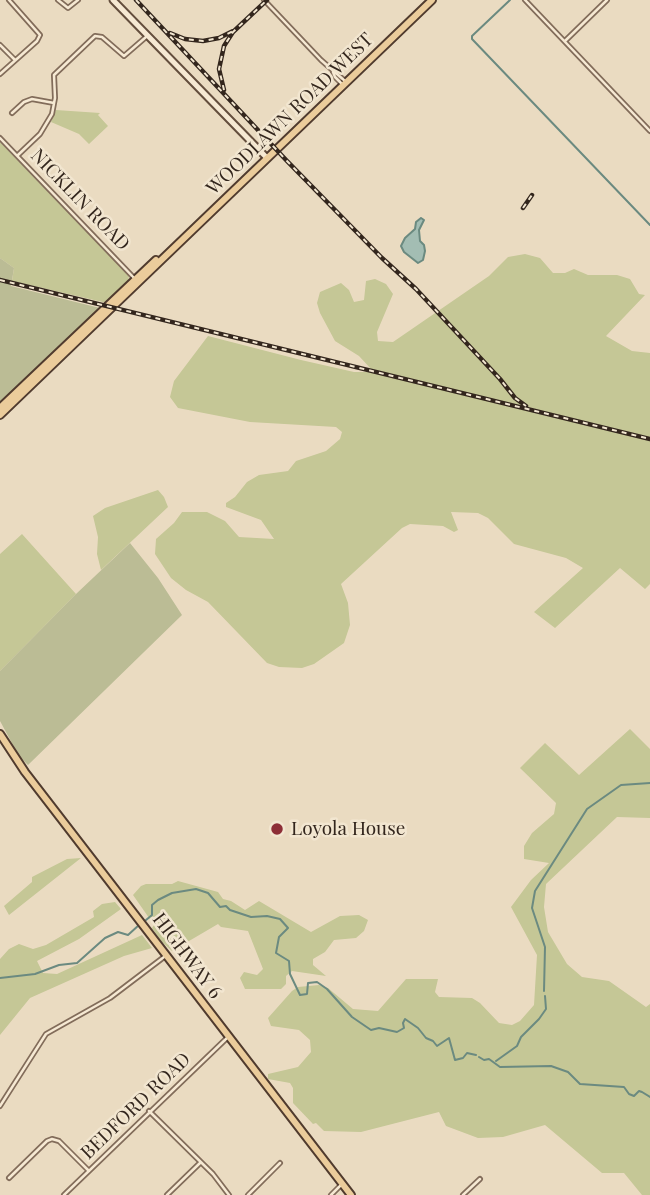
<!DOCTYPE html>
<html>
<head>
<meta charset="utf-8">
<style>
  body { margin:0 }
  canvas { display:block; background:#eadbc1 }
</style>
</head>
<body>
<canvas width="650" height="1195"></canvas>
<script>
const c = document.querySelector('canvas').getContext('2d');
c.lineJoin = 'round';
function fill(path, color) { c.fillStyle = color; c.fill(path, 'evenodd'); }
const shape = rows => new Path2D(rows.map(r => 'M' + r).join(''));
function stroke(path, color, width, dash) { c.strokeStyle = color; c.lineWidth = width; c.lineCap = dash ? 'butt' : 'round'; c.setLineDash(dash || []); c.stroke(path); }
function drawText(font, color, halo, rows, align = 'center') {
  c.font = font + ' "Playfair Display",serif'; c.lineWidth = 5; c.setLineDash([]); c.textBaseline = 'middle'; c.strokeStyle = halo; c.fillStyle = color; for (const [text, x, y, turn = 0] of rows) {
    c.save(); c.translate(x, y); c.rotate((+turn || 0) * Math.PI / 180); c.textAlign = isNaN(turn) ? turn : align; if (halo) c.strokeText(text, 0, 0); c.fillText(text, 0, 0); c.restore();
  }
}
fill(shape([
  [56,110,100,113,98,115,108,126,89,144,79,134,51,122],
  [0,142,129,275,128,283,107,303,12,281,14,268,0,258],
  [525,254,540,258,553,273,565,273,574,269,588,275,617,275,630,279,639,294,645,295,606,336,632,351,650,353,650,584,645,589,620,568,555,628,534,612,583,568,566,558,514,544,488,518,478,513,451,512,458,530,454,532,443,526,410,524,402,528,341,584,348,603,350,625,344,643,314,664,302,668,279,667,267,663,208,602,186,590,171,578,155,554,156,539,174,523,182,512,207,512,225,521,239,537,274,539,261,520,226,507,226,503,235,497,247,482,259,475,288,471,296,461,326,451,340,439,342,432,336,427,250,422,178,408,170,397,174,381,208,336,301,360,354,372,370,372,371,369,359,356,335,341,320,313,317,303,320,292,341,283,349,290,354,302,364,300,366,281,375,279,386,284,393,294,377,332,378,341,393,342,489,276,508,257],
  [158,490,164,497,168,507,101,570,97,554,98,537,93,516,105,508],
  [22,534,76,594,0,671,0,554],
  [630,729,650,749,650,818,617,817,546,884,544,907,548,932,567,964,582,977,609,981,646,1007,650,1004,650,1195,642,1195,624,1173,602,1173,545,1125,503,1137,478,1138,446,1126,439,1112,361,1132,324,1131,316,1123,313,1124,293,1103,293,1088,290,1083,268,1079,268,1074,298,1067,311,1052,310,1040,299,1030,271,1026,268,1018,292,991,298,987,319,985,328,988,353,1009,378,1011,406,979,438,979,435,992,439,997,472,998,480,1003,499,1023,512,1025,520,1021,534,1005,537,955,511,907,531,880,549,863,524,859,524,846,532,833,554,814,556,803,520,768,545,743,579,775],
  [81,858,9,915,4,906,32,882,32,877,67,859],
  [178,881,218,892,223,899,231,901,245,910,259,901,311,932,340,916,359,915,368,920,364,931,356,938,334,940,325,952,313,959,313,965,326,976,292,971,286,976,286,984,281,989,245,989,240,978,244,972,257,975,263,969,248,931,221,927,218,924,172,951,161,941,152,928,154,925,133,895,141,886,146,884,172,884],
  [115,902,121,909,79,939,37,961,43,973,57,974,142,935,152,948,124,956,30,998,0,1035,0,959,9,949,19,944,33,949,46,945,94,917,93,911,102,904]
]), '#c5c796');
fill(shape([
  [0,258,14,268,11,286,100,308,0,403],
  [130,543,158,578,182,615,28,765,19,756,0,721,0,671,76,594]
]), '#bbbc95');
const water = shape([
  [421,218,424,220,419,230,420,241,424,245,425,251,423,260,418,263,404,252,401,246,405,238,415,229,416,222,421,218]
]);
fill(water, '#a3bdb3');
stroke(water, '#6b8a80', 2);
stroke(shape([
  [510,0,472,36,472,39,650,225],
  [146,920,152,915,152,905,158,900,172,893,196,889,208,893,220,907,226,906,230,910,251,917,267,916,280,919,288,928,279,937,276,953,289,961,290,974,300,995,307,994,308,983,317,982,327,989,352,1017,371,1030,379,1028,397,1032,404,1028,403,1023,405,1019,418,1028,426,1038,433,1041,437,1046,449,1038,455,1060,463,1058,467,1053,476,1055],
  [0,978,35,974,59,965,77,963,105,938,118,932,128,935,139,925],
  [544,991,545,947,532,908,535,891,587,809,621,785,650,783],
  [479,1057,484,1060,489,1059,500,1067,551,1066,568,1072,580,1084,624,1087,629,1094,634,1096,639,1091,642,1092,650,1097],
  [496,1061,517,1046,521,1037,539,1019,546,1009,545,996]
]), '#6b8a80', 2);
const minor = shape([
  [58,0,68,8,78,0],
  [264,0,321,60,345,81],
  [525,0,650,131],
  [565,41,607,0],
  [0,45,15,60],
  [333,72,335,77,343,85],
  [0,74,37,41,40,35,9,0],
  [12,113,24,102,32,99,54,103],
  [0,138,136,280],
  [18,155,40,134,52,114,55,98,54,75,95,36,102,37,124,56,146,37],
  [0,1106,46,1034,110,998,164,957],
  [149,1111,213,1174,229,1195],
  [9,1178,47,1141,52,1139,59,1141,89,1171],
  [64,1195,228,1037],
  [167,1195,200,1163],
  [248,1195,280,1163],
  [331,1195,342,1184],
  [463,1195,480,1179]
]);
const secondary = shape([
  [113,0,267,158]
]);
const primary = shape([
  [0,408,156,260],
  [0,415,432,0],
  [0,734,25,772,351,1195]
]);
stroke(minor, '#826c5a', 6);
stroke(secondary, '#644e3d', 9);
stroke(primary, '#503b2e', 10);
stroke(minor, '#f6e9d3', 2.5);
stroke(secondary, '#f6e9d3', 5);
stroke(primary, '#ebcc9b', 6);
const rail = shape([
  [136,0,287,161,382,258,416,289,500,379,515,398,526,406],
  [170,33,185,39,203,41,219,38,233,31],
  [224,90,219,69,224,46,233,32,267,0],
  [523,208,532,195],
  [0,280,650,439]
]);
stroke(rail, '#33261d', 4.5);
stroke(rail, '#f2e6d0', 2, [5]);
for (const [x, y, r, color] of [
  [277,829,7,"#8d2e36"]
]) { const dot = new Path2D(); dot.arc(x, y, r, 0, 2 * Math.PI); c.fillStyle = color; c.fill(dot); stroke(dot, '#f2e6d0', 2.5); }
drawText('19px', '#33261d', '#f2e6d0', [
  ["WOODLAWN ROAD WEST",290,114,-44],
  ["NICKLIN ROAD",80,200,46],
  ["HIGHWAY 6",187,956,53],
  ["BEDFORD ROAD",136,1106,-44]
]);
drawText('19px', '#33261d', '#f2e6d0', [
  ["Loyola House",291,829]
], 'left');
</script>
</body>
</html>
